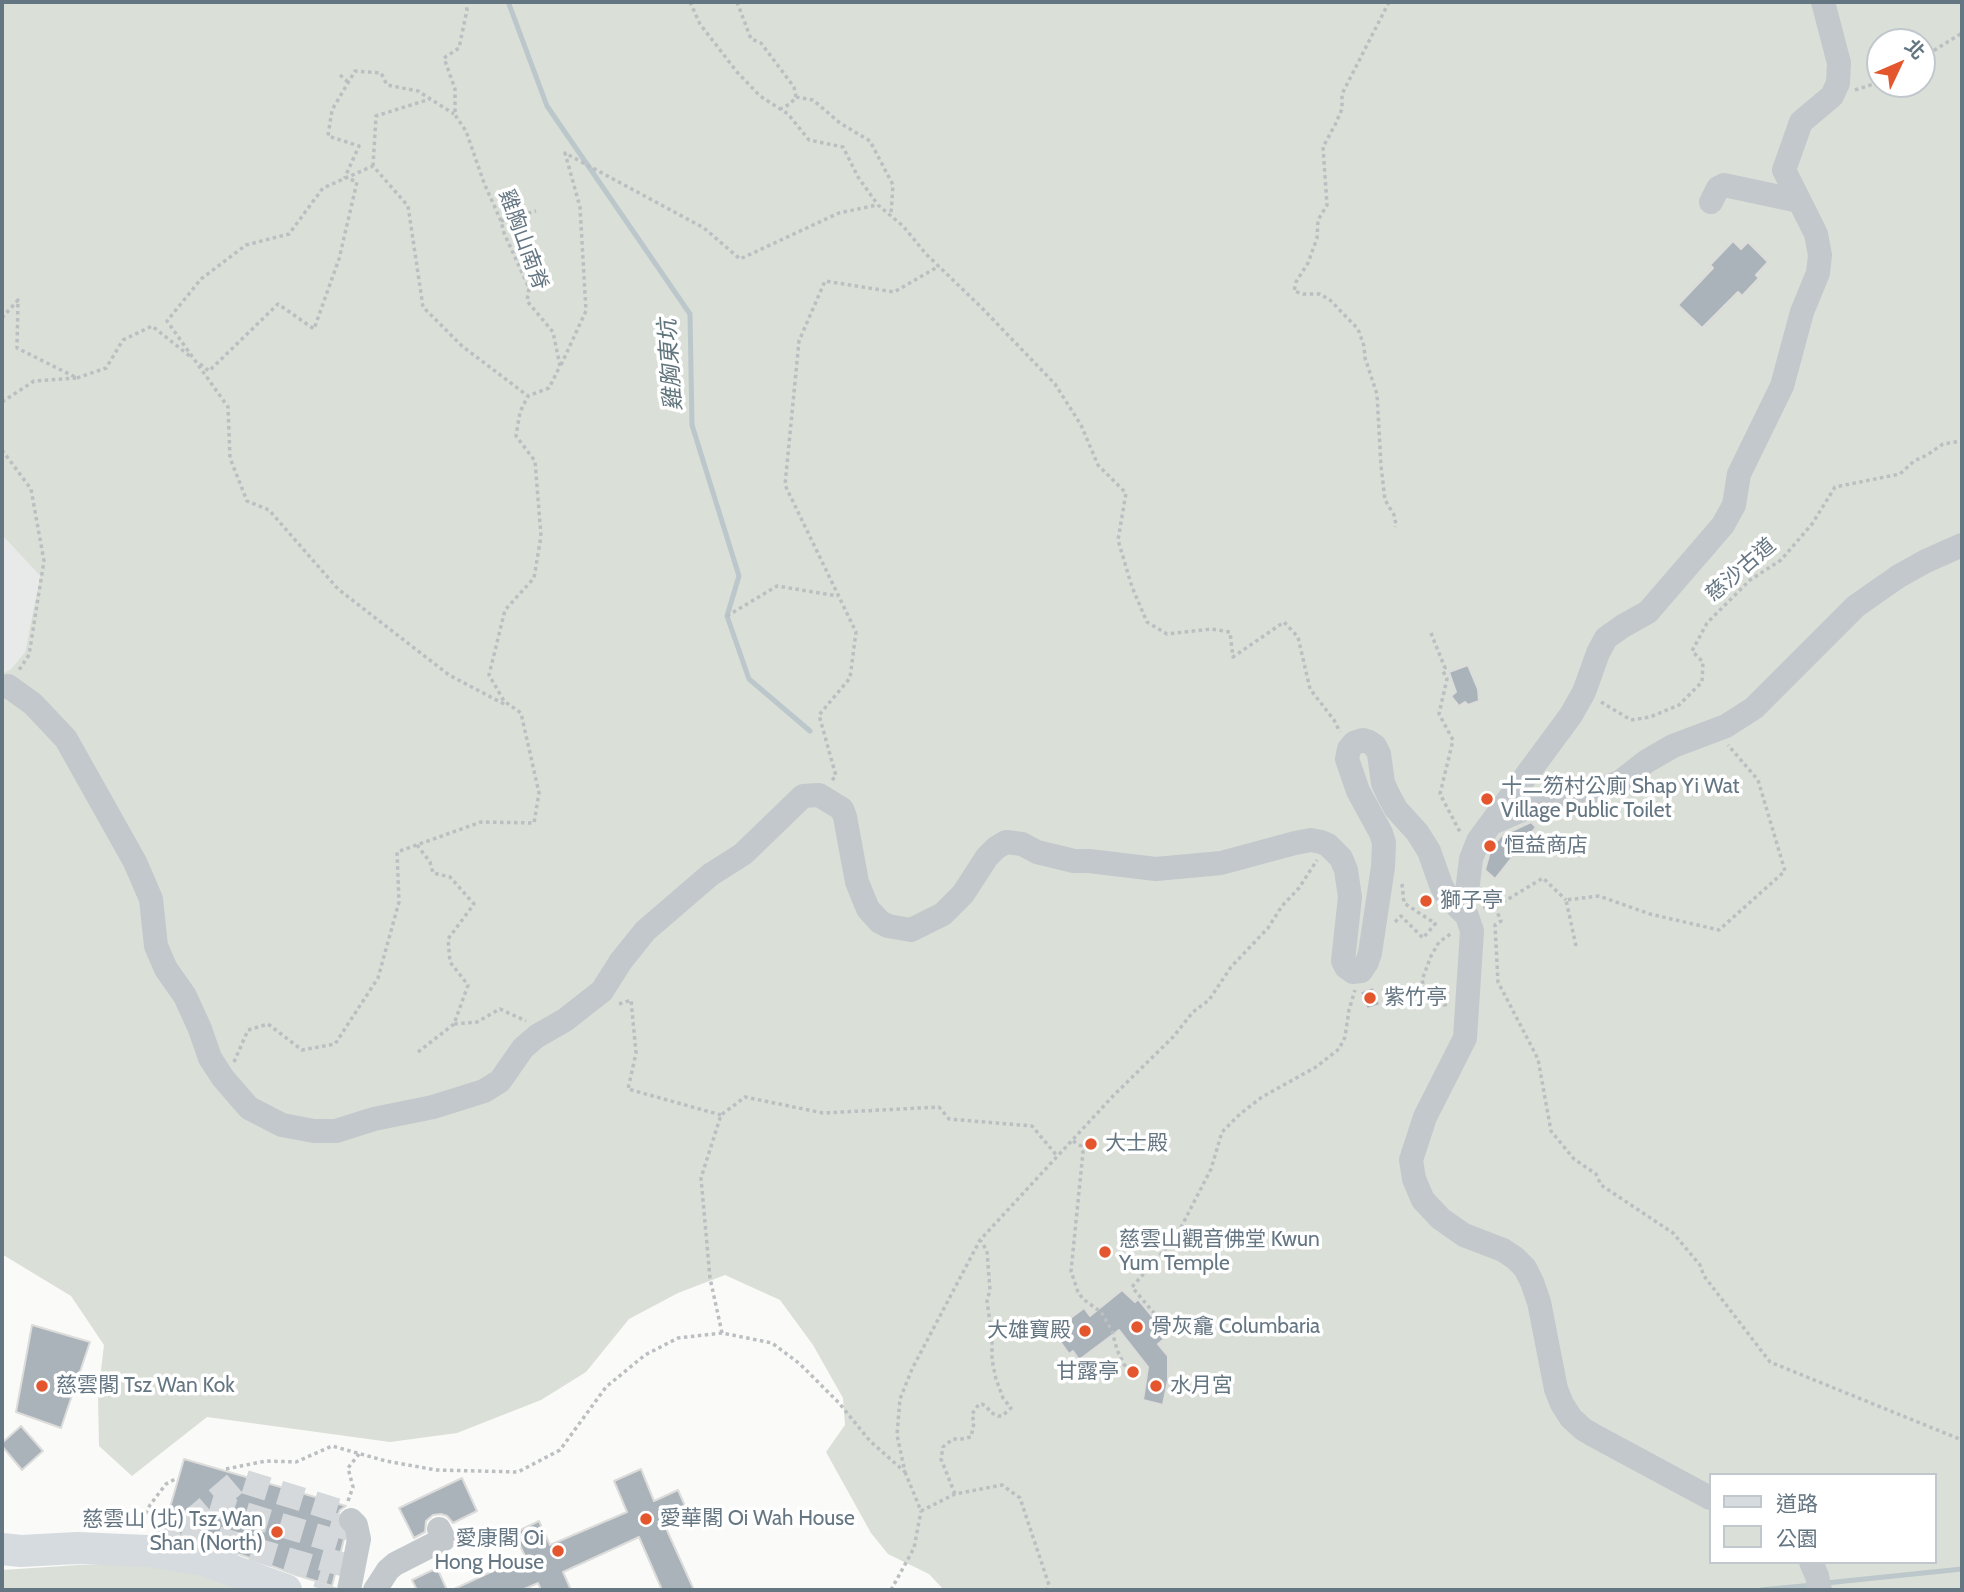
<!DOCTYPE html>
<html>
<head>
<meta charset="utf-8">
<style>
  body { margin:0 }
  #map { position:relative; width:1964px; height:1592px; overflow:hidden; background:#fafaf8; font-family:Cabin,"Noto Sans TC",sans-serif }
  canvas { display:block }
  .frame { position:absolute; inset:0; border:4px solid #657683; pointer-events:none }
  .legend { position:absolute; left:1709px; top:1473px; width:228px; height:91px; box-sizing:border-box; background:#fff; border:2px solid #c1c8cd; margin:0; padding:9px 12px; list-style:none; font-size:21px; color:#657683 }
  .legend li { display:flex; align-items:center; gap:14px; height:35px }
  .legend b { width:35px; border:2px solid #c1c8cd }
  .north { position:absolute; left:1866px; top:28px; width:70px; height:70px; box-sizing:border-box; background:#fff; border:2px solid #c1c8cd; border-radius:50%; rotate:46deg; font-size:19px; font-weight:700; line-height:28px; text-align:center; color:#657683 }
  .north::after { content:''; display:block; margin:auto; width:24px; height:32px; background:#e4572e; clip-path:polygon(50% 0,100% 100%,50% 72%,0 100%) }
</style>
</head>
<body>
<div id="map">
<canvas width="1964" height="1592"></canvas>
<div class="frame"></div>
<ul class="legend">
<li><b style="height:9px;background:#d6dbdf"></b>道路</li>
<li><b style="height:19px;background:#dadfd7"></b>公園</li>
</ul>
<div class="north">北</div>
</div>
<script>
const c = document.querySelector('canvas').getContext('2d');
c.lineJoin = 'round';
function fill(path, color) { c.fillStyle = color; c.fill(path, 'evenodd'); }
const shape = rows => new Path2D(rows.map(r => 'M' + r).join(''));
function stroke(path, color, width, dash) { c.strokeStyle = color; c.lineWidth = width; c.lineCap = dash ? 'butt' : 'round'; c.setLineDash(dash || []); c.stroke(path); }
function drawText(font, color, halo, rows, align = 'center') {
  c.font = font + ' Cabin,"Noto Sans TC",sans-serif'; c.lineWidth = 7; c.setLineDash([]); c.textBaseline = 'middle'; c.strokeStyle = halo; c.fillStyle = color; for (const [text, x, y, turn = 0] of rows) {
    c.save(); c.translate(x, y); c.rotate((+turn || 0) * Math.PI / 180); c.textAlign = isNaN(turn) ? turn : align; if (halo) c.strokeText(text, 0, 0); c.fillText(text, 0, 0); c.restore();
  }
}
fill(shape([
  [2,535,40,576,25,652,11,669,2,674]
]), '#e8e9e9');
fill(shape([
  [2,2,1962,2,1962,1590,944,1590,929,1574,888,1554,871,1533,826,1452,845,1425,843,1398,813,1345,780,1300,725,1275,678,1293,629,1319,586,1372,541,1400,457,1433,390,1442,207,1417,132,1476,99,1446,98,1395,104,1345,71,1296,5,1256,2,1255,2,674,11,669,25,652,40,576,2,535],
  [1880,42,1922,42,1922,84,1880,84],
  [1710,1475,1934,1475,1934,1562,1710,1562],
  [78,1565,147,1565,201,1573,242,1590,2,1590,2,1570]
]), '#dadfd7');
stroke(shape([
  [509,4,547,106,690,314,692,425,739,576,727,616,749,679,810,731],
  [1826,1583,1962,1569],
  [1761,1590,1813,1585]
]), '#bbc7cb', 5);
const building = shape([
  [1733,241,1741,249,1748,242,1768,262,1756,275,1759,278,1742,296,1738,292,1702,328,1678,305,1713,268,1710,265,1733,241],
  [1468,665,1478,689,1479,701,1468,705,1465,702,1459,706,1451,696,1456,692,1449,672,1468,665],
  [1531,822,1536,827,1495,879,1485,870,1491,848,1501,836,1531,822],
  [1373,987,1380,1005,1367,1009,1360,992,1373,987],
  [1122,1290,1135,1302,1138,1299,1156,1321,1154,1323,1164,1339,1158,1344,1168,1356,1168,1380,1163,1405,1143,1400,1148,1367,1119,1330,1079,1360,1073,1351,1069,1354,1059,1340,1062,1337,1056,1329,1084,1308,1090,1316,1122,1290],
  [32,1325,90,1342,61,1428,16,1412,32,1325],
  [21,1426,43,1451,22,1470,2,1446,2,1443,21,1426],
  [184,1459,346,1506,340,1510,337,1517,337,1524,342,1532,344,1539,332,1586,296,1575,209,1543,162,1535,184,1459],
  [641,1469,654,1501,678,1490,689,1515,665,1526,694,1590,662,1590,639,1537,563,1572,571,1590,541,1590,538,1583,522,1590,452,1590,525,1556,514,1533,539,1521,550,1545,627,1512,614,1481,641,1469],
  [462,1478,477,1511,453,1523,447,1516,441,1514,433,1515,426,1521,425,1532,414,1538,399,1508,462,1478],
  [437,1568,447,1590,417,1590,412,1580,437,1568]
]);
fill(building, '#aab3b9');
stroke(building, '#dcdcda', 2);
stroke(shape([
  [211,1504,338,1542],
  [183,1528,330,1572],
  [156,1535,183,1528,239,1480,346,1513,325,1590]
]), '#d5d9db', 24, [24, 12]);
stroke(shape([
  [690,2,700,24,737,72,760,96,788,114,809,140,843,147,858,177,878,205,903,226,926,254,981,307,1055,384,1081,425,1098,465,1126,493,1118,540,1132,587,1147,622,1167,634,1211,629,1230,632,1233,657,1284,622,1298,637,1310,689,1334,720,1340,732],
  [737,2,751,39,761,43,794,87,796,97,790,104,780,109],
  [1389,2,1342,94,1342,109,1335,125,1323,147,1327,205,1318,220,1317,238,1308,263,1296,282,1294,291,1303,294,1320,294,1330,300,1358,329,1364,346,1365,358,1377,394,1381,466,1385,500,1394,515,1396,524,1395,527],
  [1922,58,1962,33],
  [340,75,348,82],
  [1855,90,1880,82],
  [796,97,813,100,840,123,870,141,893,185,891,214],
  [373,166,376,116,430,99],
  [501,221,536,211],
  [2,318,18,300,17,348,77,378,34,381,2,402],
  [200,364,209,371,278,304,314,329,339,259,357,182,345,177,359,146,328,136,332,110,355,71,381,73,387,85,418,91,454,114],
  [561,365,586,311,580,207,565,153,704,228,740,259,839,213,877,205],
  [77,378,106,368,123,340,152,326,191,357],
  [2,450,31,489,44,561,29,655,19,670],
  [727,616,777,586,838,596],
  [1431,633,1445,668,1443,671,1447,679,1439,714,1453,740,1440,794,1460,832],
  [1601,702,1631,720,1650,717,1679,705,1702,682,1703,662,1692,651,1707,623,1750,580,1781,560,1812,524,1835,487,1900,474,1914,461,1927,455,1943,444,1962,441],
  [504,704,449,675,338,589,269,510,247,501,230,458,228,407,167,321,201,279,246,245,289,234,323,188,373,166,408,206,423,307,462,346,528,396],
  [832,780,836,776,819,715,850,678,856,632,785,485,799,341,825,281,894,292,939,266],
  [417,845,430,862,433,873,450,877,474,904,448,939,450,962,468,985,454,1024,477,1022,500,1009,526,1021],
  [1402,884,1404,903,1436,924],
  [1483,907,1495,907,1543,878,1566,900],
  [1495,907,1501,921,1495,925,1498,982,1538,1059,1551,1131,1574,1159,1596,1174,1601,1185,1673,1233,1700,1265,1704,1276,1770,1362,1962,1440],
  [1395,922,1401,916,1423,938,1436,923],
  [1576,946,1566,900,1599,896,1650,914,1719,930,1785,871,1758,780,1728,745],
  [619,1004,631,1000,636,1053,628,1089,721,1115],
  [1447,1004,1444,1005,1429,995,1428,989,1424,987,1422,980,1431,956,1439,942,1452,933],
  [418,1052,454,1024],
  [234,1062,248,1030,268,1024,302,1050,335,1044,378,978,399,902,397,852,481,822,534,823,539,793,521,713,504,701,489,675,505,610,534,578,541,536,535,461,516,436,520,412,528,396,549,388,560,366,553,332,527,301,529,288,504,233,501,221,484,183,466,131,455,115,455,89,444,58,459,48,467,10,466,2],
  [1073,1141,1081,1146,1083,1152,1071,1271,1078,1292,1083,1299,1101,1312,1112,1331,1117,1350,1126,1368],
  [1159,1319,1132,1287,1176,1237,1211,1169,1222,1132,1240,1114,1262,1097,1316,1067,1339,1049,1345,1037,1349,1010,1355,990],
  [722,1333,710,1278,701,1178,721,1115,745,1097,823,1113,939,1107,949,1119,1032,1126,1058,1157],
  [226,1469,266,1461,296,1462,332,1446,386,1461,436,1470,518,1472,560,1450,606,1387,645,1355,678,1338,722,1333,772,1343,800,1364,839,1403,870,1441,905,1472,897,1435,900,1399,912,1369,980,1240,1113,1096,1173,1037,1193,1012,1209,1000,1231,967,1268,928,1282,906,1299,888,1317,860],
  [905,1472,921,1511,955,1494,1002,1485,1020,1498,1049,1585,1047,1590],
  [955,1494,941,1459,943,1447,953,1439,961,1439,971,1437,974,1423,972,1414,979,1404,982,1404,987,1407,990,1412,998,1416,1002,1416,1011,1408,1003,1398,996,1379,992,1360,992,1337,987,1301,990,1290,987,1251,981,1241],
  [348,1501,353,1487,348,1468,359,1454],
  [139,1526,150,1505,166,1484,177,1478],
  [891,1590,914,1548,921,1511]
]), '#bbbfc2', 3.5, [3.5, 3.5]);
stroke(shape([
  [1711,202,1718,188,1724,185,1799,201],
  [2,687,8,686,33,704,66,739,135,862,151,899,156,946,166,969,185,996,200,1029,210,1058,223,1078,249,1108,282,1125,314,1131,336,1131,374,1119,433,1107,484,1091,500,1081,523,1048,537,1036,565,1020,602,991,621,961,645,931,710,875,743,854,803,796,819,795,842,809,845,817,857,882,868,909,880,922,888,926,911,930,943,914,963,894,987,857,996,848,1006,842,1022,844,1037,852,1074,861,1089,861,1156,869,1221,863,1295,843,1311,840,1321,842,1328,845,1341,858,1346,870,1350,897,1343,961,1346,967,1353,972,1361,971,1367,962,1370,953,1383,867,1384,843,1381,833,1358,791,1347,759,1349,749,1354,743,1363,740,1369,742,1375,746,1379,754,1383,783,1388,794,1396,809,1417,832,1429,851,1441,885,1447,896,1467,916,1472,931,1465,1038,1425,1117,1411,1160,1414,1179,1423,1200,1441,1219,1464,1235,1503,1250,1515,1258,1525,1268,1532,1282,1539,1302,1556,1389,1562,1404,1571,1418,1583,1429,1593,1435,1710,1498],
  [1492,823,1550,798,1597,791,1620,782,1647,761,1673,746,1726,726,1754,708,1856,606,1899,576,1926,561,1962,545],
  [1460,909,1467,892,1471,859,1478,841,1571,715,1584,692,1598,653,1606,638,1623,626,1648,612,1723,525,1734,505,1739,474,1782,386,1802,312,1818,273,1820,255,1816,234,1784,170,1801,122,1832,96,1838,83,1839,63,1823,2],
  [1811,1562,1817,1576,1820,1590],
  [349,1590,359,1539,356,1525,351,1520],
  [375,1590,388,1570,395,1564,444,1539,439,1529]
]), '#c3c8cc', 24);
stroke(shape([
  [2,1549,21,1551,77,1548,147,1551,203,1560,286,1590]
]), '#d6dbdf', 32);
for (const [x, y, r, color] of [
  [1487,799,7,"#e4572e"],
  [1490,846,7,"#e4572e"],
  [1426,901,7,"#e4572e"],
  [1370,998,7,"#e4572e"],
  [1091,1144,7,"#e4572e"],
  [1105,1252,7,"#e4572e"],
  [1137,1327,7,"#e4572e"],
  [1085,1331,7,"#e4572e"],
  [1133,1372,7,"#e4572e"],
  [42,1386,7,"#e4572e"],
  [1156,1386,7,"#e4572e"],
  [646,1519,7,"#e4572e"],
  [277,1532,7,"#e4572e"],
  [558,1551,7,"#e4572e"]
]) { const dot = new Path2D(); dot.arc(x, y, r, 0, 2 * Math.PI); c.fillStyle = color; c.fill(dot); stroke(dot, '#fff', 2.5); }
drawText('21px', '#657683', '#fff', [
  ["雞胸山南脊",523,240,70],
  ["慈沙古道",1741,570,-41]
]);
drawText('21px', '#657683', '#fff', [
  ["十二笏村公廁 Shap Yi Wat",1501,787],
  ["Village Public Toilet",1501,811],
  ["恒益商店",1504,846],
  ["獅子亭",1440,901],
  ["紫竹亭",1384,998],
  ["大士殿",1105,1144],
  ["慈雲山觀音佛堂 Kwun",1119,1240],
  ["Yum Temple",1119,1264],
  ["骨灰龕 Columbaria",1151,1327],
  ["大雄寶殿",1071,1331,"right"],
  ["甘露亭",1119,1372,"right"],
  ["慈雲閣 Tsz Wan Kok",56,1386],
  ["水月宮",1170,1386],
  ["愛華閣 Oi Wah House",660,1519],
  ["慈雲山 (北) Tsz Wan",263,1520,"right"],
  ["Shan (North)",263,1544,"right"],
  ["愛康閣 Oi",544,1539,"right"],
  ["Hong House",544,1563,"right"]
], 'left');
drawText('italic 23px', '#60757c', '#fff', [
  ["雞胸東坑",671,365,-94]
]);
</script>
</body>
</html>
